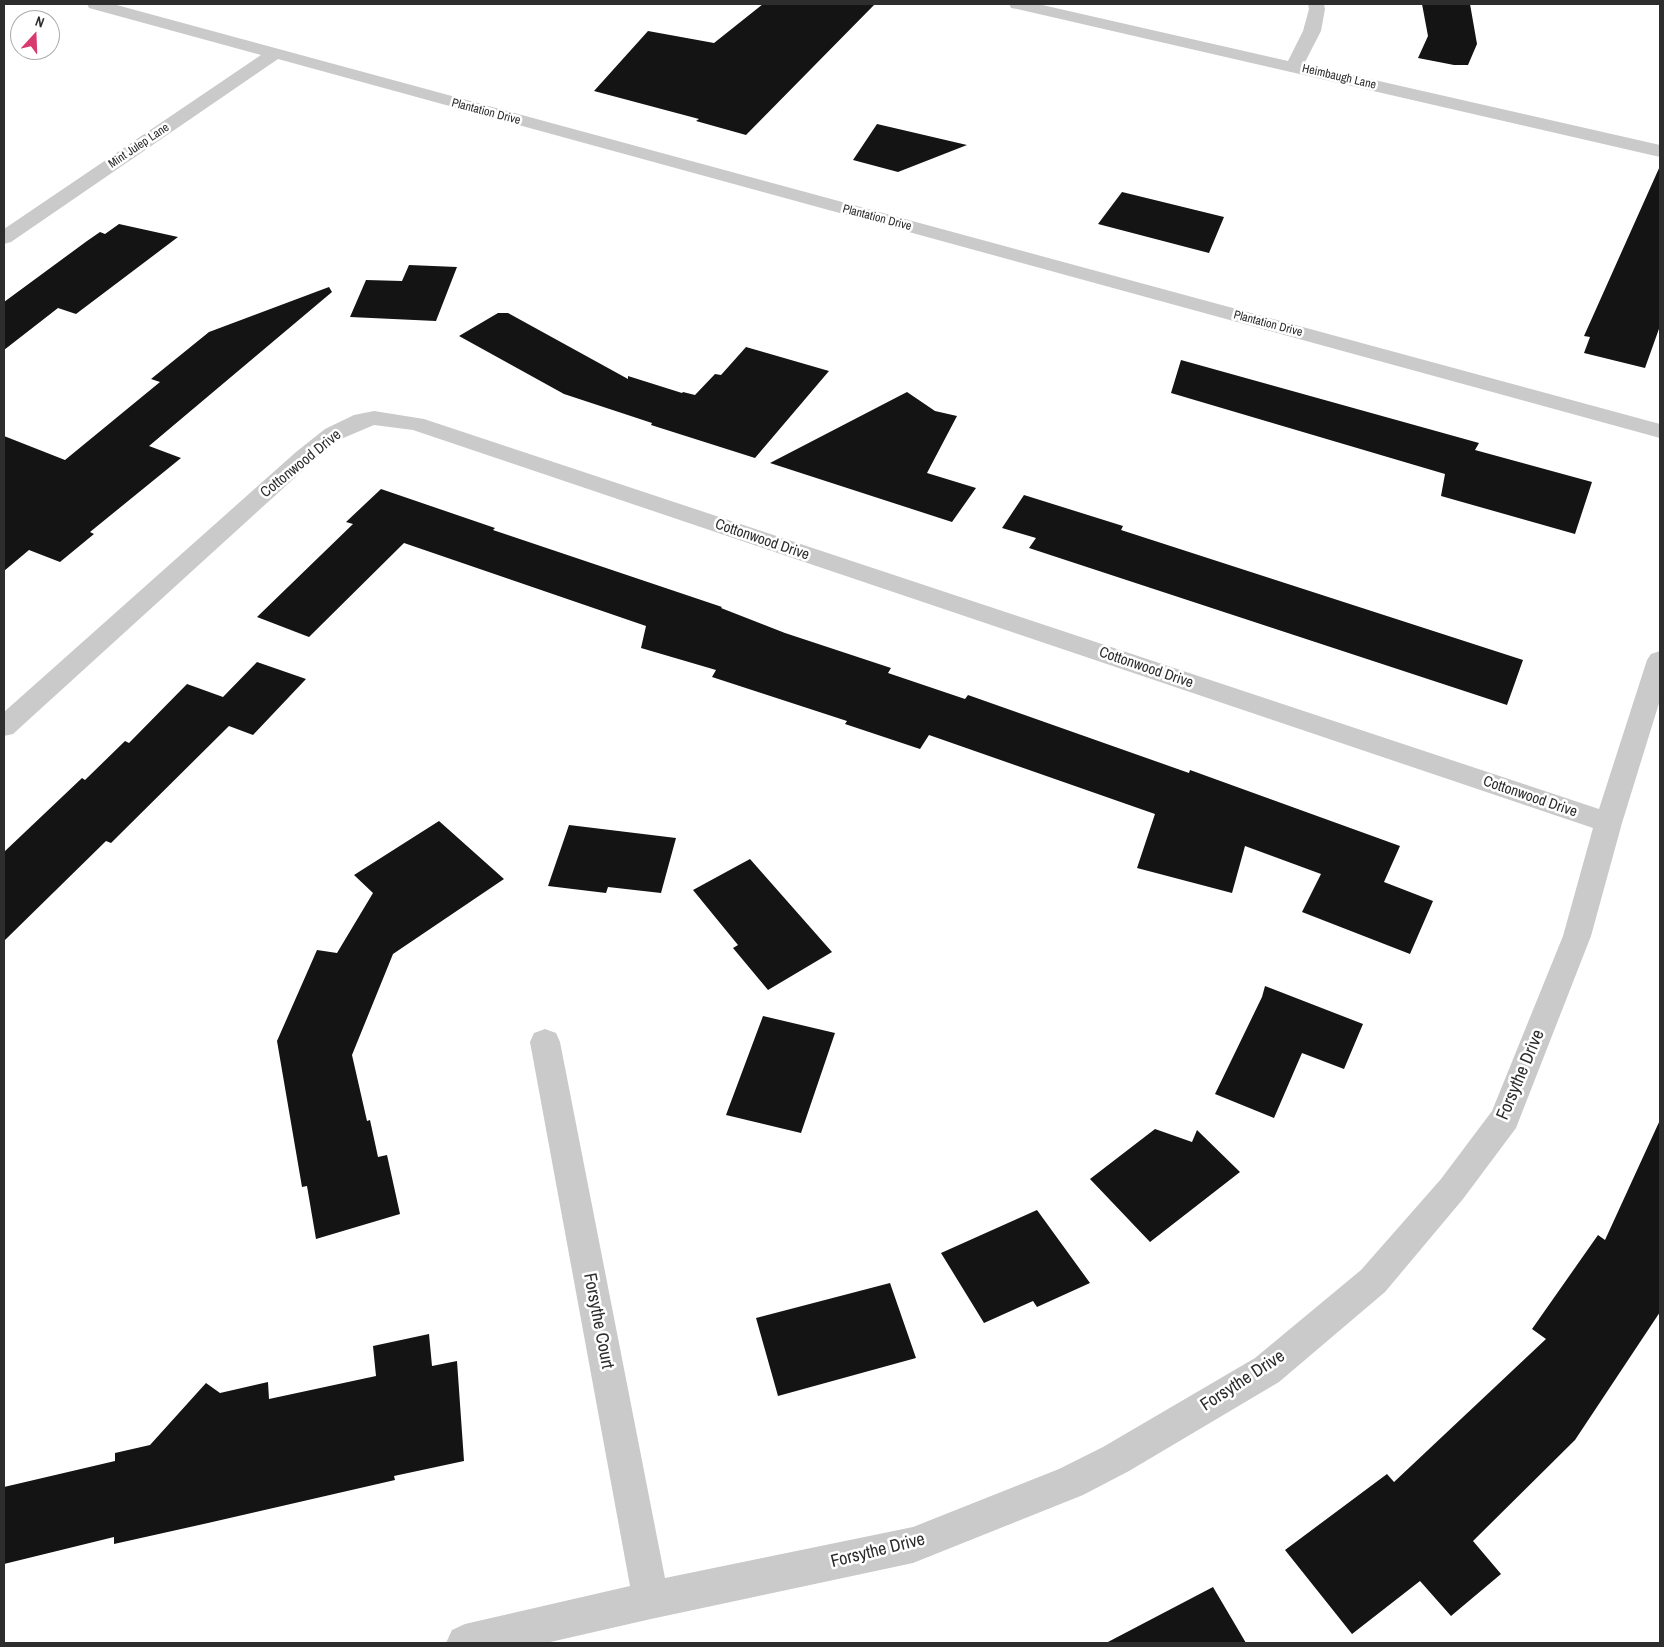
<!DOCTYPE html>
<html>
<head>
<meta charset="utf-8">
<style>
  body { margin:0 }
  #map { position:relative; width:1664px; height:1647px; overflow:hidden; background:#fff; font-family:"Archivo Narrow",sans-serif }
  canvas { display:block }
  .frame { position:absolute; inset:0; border:5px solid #2d2d2d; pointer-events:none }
  .north { position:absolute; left:10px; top:10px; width:50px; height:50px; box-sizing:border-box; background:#fff; border:1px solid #ababab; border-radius:50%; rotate:20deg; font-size:14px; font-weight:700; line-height:20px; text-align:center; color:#2d2d2d }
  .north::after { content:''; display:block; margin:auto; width:18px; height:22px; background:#d83a6e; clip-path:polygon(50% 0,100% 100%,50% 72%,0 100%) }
</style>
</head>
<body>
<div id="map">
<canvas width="1664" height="1647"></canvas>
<div class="frame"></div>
<div class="north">N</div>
</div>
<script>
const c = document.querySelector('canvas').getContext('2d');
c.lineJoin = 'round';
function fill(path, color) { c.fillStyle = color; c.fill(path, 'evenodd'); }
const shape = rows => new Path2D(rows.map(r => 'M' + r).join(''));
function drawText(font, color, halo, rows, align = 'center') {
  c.font = font + ' "Archivo Narrow",sans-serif'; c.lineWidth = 5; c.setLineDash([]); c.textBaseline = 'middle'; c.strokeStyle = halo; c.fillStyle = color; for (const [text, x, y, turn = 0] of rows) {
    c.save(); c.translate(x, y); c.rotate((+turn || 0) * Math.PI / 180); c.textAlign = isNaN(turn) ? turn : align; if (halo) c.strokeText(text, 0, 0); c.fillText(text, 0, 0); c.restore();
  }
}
fill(shape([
  [763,4,875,4,746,135,696,121,699,119,594,91,648,31,714,43],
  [1422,4,1470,4,1477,44,1468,65,1454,65,1418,58,1428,36],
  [877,124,967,145,898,172,853,160],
  [1660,166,1660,326,1645,368,1584,353,1590,337,1584,336],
  [1122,192,1224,217,1209,253,1098,224],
  [119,224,178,237,76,314,58,308,4,350,4,302,87,241,100,232,105,234],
  [409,265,457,267,436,321,350,317,366,280,402,281],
  [329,287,332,292,149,446,181,458,90,532,94,534,60,562,29,550,4,571,4,436,65,460,160,382,151,379,209,332],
  [498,313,508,313,628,379,628,376,682,393,683,392,695,395,715,374,721,375,746,347,829,371,755,458,651,425,652,423,564,394,459,336],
  [1181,360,1479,443,1475,450,1592,482,1575,534,1441,496,1445,474,1171,393],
  [907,392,935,411,957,416,927,473,976,488,952,522,770,463],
  [381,489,495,528,493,530,722,607,721,608,785,633,891,668,888,673,965,699,968,695,1189,773,1190,770,1400,846,1384,882,1433,901,1410,954,1302,912,1321,874,1245,846,1232,893,1137,868,1155,814,929,735,920,749,845,724,847,721,712,677,716,670,641,648,646,626,404,543,309,637,257,617,353,524,346,522],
  [1024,495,1123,526,1121,530,1523,660,1507,705,1029,548,1036,538,1002,528],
  [257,662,306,679,253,735,229,726,111,843,106,841,4,941,4,852,82,778,85,780,125,741,129,743,187,684,223,697],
  [439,821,504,879,393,954,352,1055,367,1121,370,1120,378,1157,387,1155,400,1214,316,1239,307,1186,302,1187,277,1041,317,950,337,953,373,893,354,875],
  [569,825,676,838,661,893,608,887,606,893,548,886],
  [750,859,832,952,768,990,733,948,738,945,693,890],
  [1265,986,1363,1024,1344,1069,1302,1053,1274,1118,1215,1094,1262,997],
  [763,1016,835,1033,801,1133,726,1115],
  [1660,1120,1660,1312,1575,1440,1473,1541,1501,1574,1451,1616,1420,1581,1352,1634,1285,1550,1387,1474,1394,1482,1546,1339,1532,1329,1598,1235,1605,1240],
  [1155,1129,1192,1142,1197,1130,1240,1172,1150,1242,1090,1179],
  [1037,1210,1090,1283,1037,1307,1033,1301,984,1323,941,1253],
  [890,1283,916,1358,778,1396,756,1318],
  [429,1334,432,1366,457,1361,464,1461,394,1476,395,1480,208,1523,114,1544,114,1537,4,1564,4,1487,115,1461,115,1453,150,1445,206,1383,220,1393,268,1382,269,1399,376,1376,373,1346],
  [1213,1587,1246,1643,1106,1643]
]), '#141414');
fill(shape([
  [87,4,113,4,1660,424,1660,438,278,59,11,242,4,244,4,229,261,55,89,8,87,4],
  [1009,4,1038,4,1288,61,1303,31,1309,9,1308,4,1324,4,1325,9,1321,31,1304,64,1660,145,1660,157,1017,9,1011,8,1009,4],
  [374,411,424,419,1599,809,1647,660,1651,654,1660,651,1660,700,1622,823,1591,936,1516,1128,1463,1199,1385,1292,1279,1382,1129,1471,1083,1495,913,1563,651,1619,546,1643,446,1643,452,1630,465,1624,630,1586,530,1042,534,1033,545,1029,556,1033,560,1042,665,1578,913,1527,1059,1469,1103,1447,1255,1358,1361,1270,1441,1179,1492,1111,1563,936,1593,828,413,430,374,425,341,439,312,462,13,734,4,736,4,712,296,452,325,429,354,415,374,411]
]), '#cacaca');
drawText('12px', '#2d2d2d', '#fff', [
  ["Heimbaugh Lane",1339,77,13],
  ["Plantation Drive",486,112,15],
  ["Mint Julep Lane",139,146,-34],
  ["Plantation Drive",877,218,15],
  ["Plantation Drive",1268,324,15]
]);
drawText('15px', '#2d2d2d', '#fff', [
  ["Cottonwood Drive",301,464,-39],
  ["Cottonwood Drive",762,540,19],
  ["Cottonwood Drive",1146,668,19],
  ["Cottonwood Drive",1530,797,19]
]);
drawText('18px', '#2d2d2d', '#fff', [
  ["Forsythe Drive",1521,1075,-67],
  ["Forsythe Court",598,1321,79],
  ["Forsythe Drive",1243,1381,-33],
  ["Forsythe Drive",878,1551,-14]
]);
</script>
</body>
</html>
